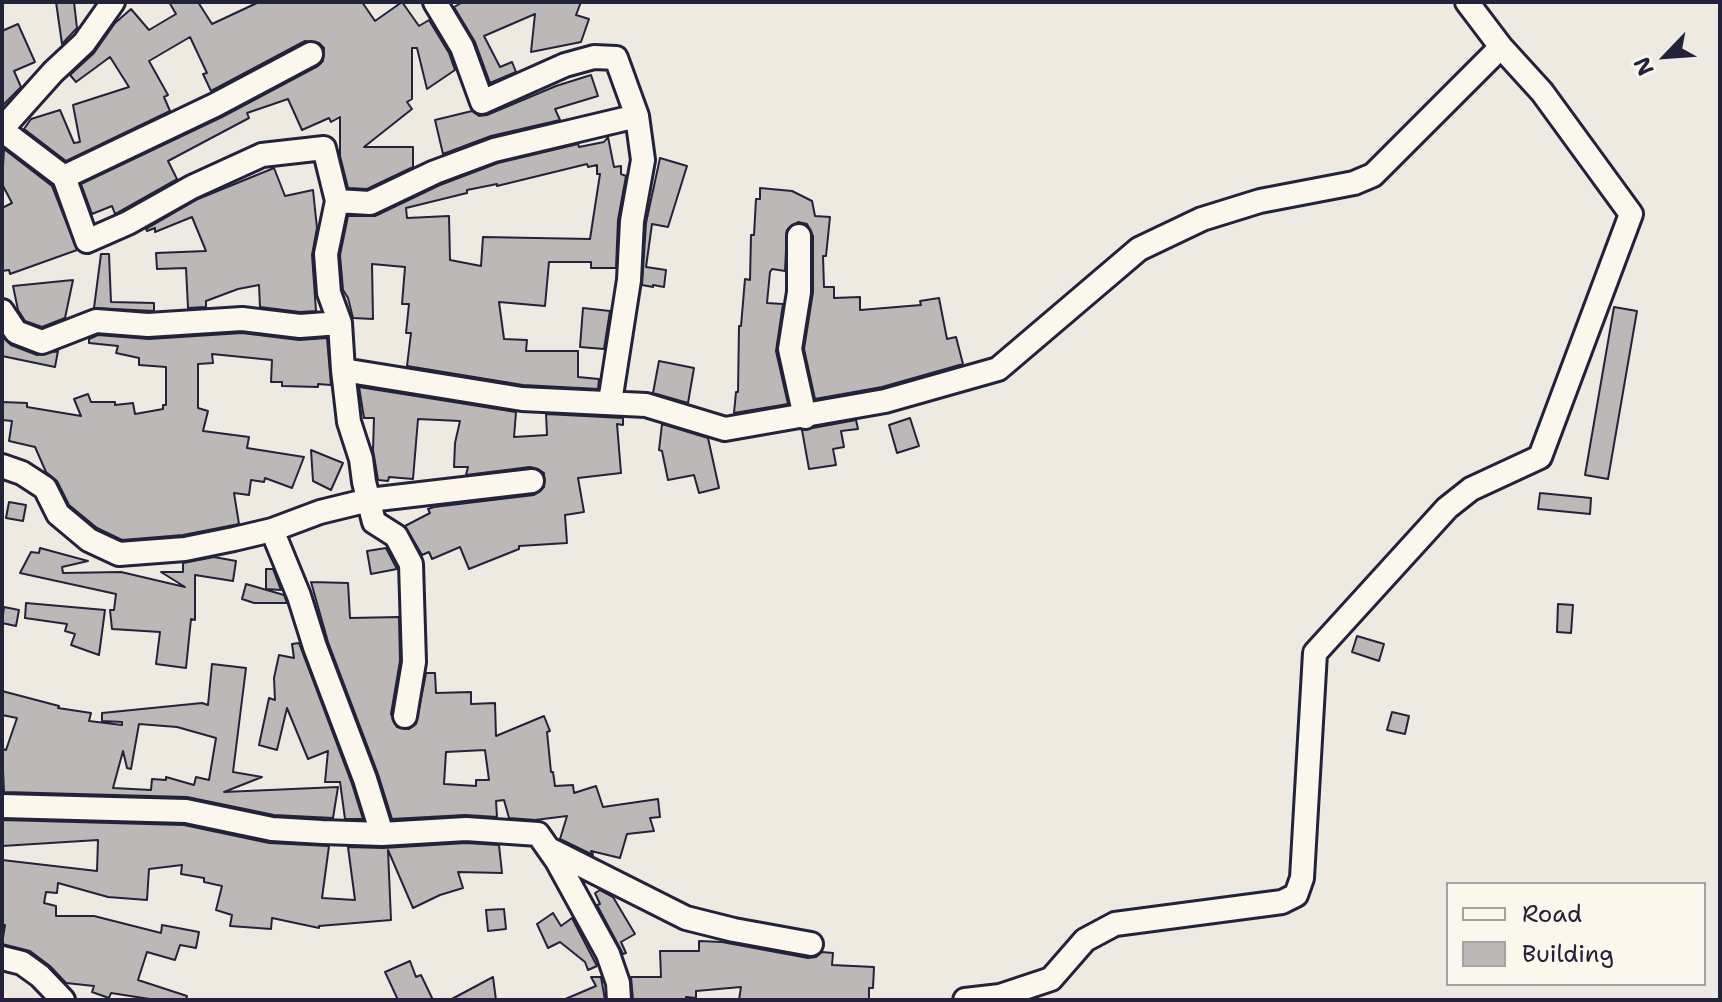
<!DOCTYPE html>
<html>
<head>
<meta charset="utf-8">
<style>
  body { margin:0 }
  #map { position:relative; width:1722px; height:1002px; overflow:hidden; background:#eeeae2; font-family:"Shantell Sans",sans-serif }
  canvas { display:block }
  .frame { position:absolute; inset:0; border:4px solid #22223b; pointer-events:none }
  .legend { position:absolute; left:1446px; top:882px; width:260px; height:104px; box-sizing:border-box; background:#fbf7ec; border:2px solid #a4a2a5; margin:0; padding:10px 14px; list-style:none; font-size:24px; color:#22223b }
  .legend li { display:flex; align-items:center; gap:16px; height:40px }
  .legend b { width:40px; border:2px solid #a4a2a5 }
  .north { position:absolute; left:1626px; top:16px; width:80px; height:80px; -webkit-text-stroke:6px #fbf7ec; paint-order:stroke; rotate:245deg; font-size:22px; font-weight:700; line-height:32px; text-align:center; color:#22223b }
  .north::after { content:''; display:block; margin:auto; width:28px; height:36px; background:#22223b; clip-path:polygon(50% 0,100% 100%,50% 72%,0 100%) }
</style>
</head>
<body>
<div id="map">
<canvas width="1722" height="1002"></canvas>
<div class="frame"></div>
<ul class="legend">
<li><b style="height:10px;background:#fbf7ec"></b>Road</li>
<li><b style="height:22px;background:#bcb8b8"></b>Building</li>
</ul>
<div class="north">N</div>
</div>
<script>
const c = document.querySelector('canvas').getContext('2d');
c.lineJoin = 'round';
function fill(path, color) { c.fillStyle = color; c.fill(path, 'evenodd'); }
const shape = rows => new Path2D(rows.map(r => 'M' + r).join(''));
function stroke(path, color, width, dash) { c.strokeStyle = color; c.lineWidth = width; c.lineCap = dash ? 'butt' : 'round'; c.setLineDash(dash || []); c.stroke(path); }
const building = shape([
  [56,2,74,2,77,28,62,44,56,2],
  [169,2,198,2,212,24,259,2,362,2,375,21,402,2,419,26,429,20,449,53,455,70,427,89,417,48,412,48,412,99,407,102,412,109,364,147,413,147,413,167,367,189,348,188,340,156,340,117,331,122,329,118,302,130,288,99,247,113,249,118,168,161,177,179,115,214,112,206,92,214,81,184,222,117,318,66,323,61,324,48,319,43,305,41,211,91,203,74,207,73,190,37,149,61,168,95,164,97,170,111,66,161,24,129,31,119,60,110,74,143,80,142,73,105,129,87,110,57,76,82,70,75,94,53,115,23,131,9,149,30,176,14,169,2],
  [463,2,581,2,576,15,589,19,581,42,531,52,535,14,484,36,500,67,512,62,516,72,490,83,475,42,454,7,463,2],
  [18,24,35,62,14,71,21,87,2,106,2,31,18,24],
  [591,75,598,96,555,109,560,120,491,136,443,154,435,120,472,111,479,116,487,115,556,86,591,75],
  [608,137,614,167,621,166,621,174,626,176,618,220,616,268,591,268,591,262,549,262,545,306,499,302,504,339,527,340,526,351,578,351,578,377,599,379,598,389,523,385,407,366,411,333,406,333,409,304,402,304,405,267,372,264,373,319,353,318,348,298,343,290,340,255,348,216,375,216,440,185,498,163,578,144,579,147,604,142,608,137],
  [587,164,588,167,597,165,597,174,600,174,590,239,483,237,481,266,450,260,449,216,407,218,406,208,467,193,467,190,497,184,497,186,587,164],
  [4,149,52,186,77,250,10,274,9,270,2,271,2,208,12,203,2,184,4,149],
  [660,158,687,166,668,227,652,224,646,267,666,270,664,287,653,285,653,287,642,285,646,223,660,158],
  [274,168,285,196,313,190,317,228,312,255,316,311,300,312,260,307,259,285,238,289,206,301,206,307,188,308,186,268,157,269,156,253,206,251,192,217,155,232,155,228,147,231,146,229,198,199,274,168],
  [760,188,792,191,812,201,815,216,830,217,826,256,823,256,824,287,834,287,834,298,860,297,860,310,921,305,920,301,939,298,947,339,956,337,963,364,882,387,815,399,804,349,813,292,813,236,807,224,798,222,787,230,785,271,772,269,770,272,767,303,783,304,776,351,788,404,734,413,736,392,738,392,739,326,741,326,745,279,750,280,751,235,754,235,756,199,760,199,760,188],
  [101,254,109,254,111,302,154,303,154,311,94,308,101,254],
  [73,280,65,318,42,327,25,321,18,310,13,286,73,280],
  [1614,307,1637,311,1608,479,1585,475,1614,307],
  [583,308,610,311,604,349,580,347,583,308],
  [242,333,299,340,327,338,331,385,318,384,318,387,282,386,282,382,271,382,272,360,212,354,213,363,198,364,198,408,208,411,203,431,249,437,247,448,304,457,292,488,265,478,264,482,251,480,249,495,234,493,239,524,183,535,122,540,97,528,69,505,57,481,46,472,35,447,9,441,12,421,2,420,2,402,27,403,27,407,81,416,74,399,88,394,91,402,115,402,115,405,133,403,135,414,163,409,163,405,166,405,166,367,139,365,139,358,116,353,118,346,89,343,89,339,98,335,149,339,242,333],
  [2,336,11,345,37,355,58,351,55,367,2,356,2,336],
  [659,361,694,368,688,403,653,393,659,361],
  [359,387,516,412,514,437,547,435,546,414,623,418,623,425,617,424,621,473,578,478,584,512,565,515,567,543,519,546,519,549,469,569,460,547,432,559,429,552,422,555,405,526,430,513,428,509,434,507,534,495,544,487,544,473,538,469,530,467,466,475,468,467,454,467,455,443,460,421,418,419,413,479,389,477,388,481,378,480,373,450,374,418,364,418,359,387],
  [910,418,919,446,897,453,889,425,910,418],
  [856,420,858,429,841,431,844,447,833,449,836,465,809,469,802,430,856,420],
  [662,424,708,438,719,488,699,493,694,475,668,480,662,451,659,450,662,424],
  [311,450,343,463,331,490,313,481,311,450],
  [1540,493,1591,498,1590,514,1538,509,1540,493],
  [9,502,26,505,23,521,6,518,9,502],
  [40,548,88,561,62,567,63,573,121,572,185,587,161,572,183,572,183,563,214,557,236,561,233,581,195,575,195,620,191,619,186,668,156,664,160,632,112,629,110,610,114,610,116,594,20,573,31,552,39,553,40,548],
  [386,548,397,569,371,574,367,551,386,548],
  [266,569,273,569,281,590,266,589,266,569],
  [311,582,348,583,350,618,399,617,400,661,391,714,397,727,409,729,416,724,426,673,435,673,436,693,471,692,471,704,495,703,496,736,544,716,550,731,547,732,551,772,553,772,555,786,573,785,574,793,596,786,603,807,658,799,660,817,650,818,654,831,627,834,620,858,591,851,593,855,560,839,567,816,535,820,509,818,504,800,496,801,497,817,465,815,392,819,378,774,328,642,311,582],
  [485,750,489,780,476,780,476,786,444,784,446,752,485,750],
  [246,584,284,595,287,603,254,603,242,599,246,584],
  [26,603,105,610,99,655,71,645,75,634,65,631,67,624,25,618,26,603],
  [1558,604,1573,605,1571,633,1557,632,1558,604],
  [4,607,19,610,16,626,2,623,4,607],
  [1357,636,1384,644,1379,661,1352,652,1357,636],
  [299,643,352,784,363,819,345,819,340,782,325,782,328,751,308,759,287,708,277,750,259,745,269,698,275,700,274,678,279,655,294,658,292,644,299,643],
  [212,664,246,668,233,772,262,777,224,792,338,787,333,818,274,815,187,797,4,792,2,749,6,750,17,718,2,715,2,691,59,706,58,708,91,713,89,721,122,725,122,722,102,721,102,713,202,703,208,705,212,664],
  [139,724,177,727,216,738,209,780,196,777,194,785,166,777,166,780,152,779,151,790,113,788,123,751,127,768,131,769,139,724],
  [1392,712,1409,716,1405,734,1387,730,1392,712],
  [2,820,184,825,269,843,329,846,322,898,355,900,348,847,383,848,466,843,499,845,502,873,458,872,463,888,440,895,413,908,388,850,391,920,319,926,319,928,272,918,271,929,230,926,232,915,216,910,222,886,204,882,204,878,181,874,182,865,149,869,147,900,108,897,58,883,57,893,46,892,44,903,56,906,56,916,94,916,161,933,162,925,199,932,196,948,180,945,175,960,147,952,138,980,187,996,186,1000,156,1000,111,993,109,998,92,992,94,986,66,983,50,966,30,951,2,944,5,925,2,925,2,860,97,871,98,840,2,846,2,820],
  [600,890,613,897,635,934,621,942,626,953,623,954,597,905,600,904,595,893,600,890],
  [504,909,506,929,488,931,486,910,504,909],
  [553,913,561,926,572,918,597,966,588,970,585,962,560,942,548,948,537,924,553,913],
  [699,941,722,942,808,958,816,957,822,952,833,953,832,965,874,967,873,988,869,988,869,1000,739,1000,741,987,696,991,696,998,686,997,686,1000,633,1000,631,977,661,977,660,951,699,951,699,941],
  [410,961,416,977,421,975,433,1000,398,1000,385,972,410,961],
  [493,977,496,1000,450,1000,493,977],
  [591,977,601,977,605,1000,563,1000,596,986,591,977]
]);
fill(building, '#bcb8b8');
stroke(building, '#22223b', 2);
const minor = shape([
  [435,2,462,47,482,102,565,65,594,57,616,58,637,116,643,160,632,221,629,280,610,402],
  [1467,2,1501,47],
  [2,129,53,72,84,43,113,2],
  [2,130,64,177,87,241,128,223,192,187,262,155,324,148,337,201,326,254,329,293,340,323,343,370,349,422,361,459,364,482,374,522,396,536,411,564,414,662,405,716],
  [64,177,215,105,311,54],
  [337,201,370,203,435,172,494,150,637,116],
  [799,236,799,292,790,349,805,417],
  [2,311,16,332,42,342,96,321,148,325,242,319,300,326,340,323],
  [343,370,522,399,646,405,725,429,885,401,998,369,1139,249,1202,219,1260,201,1354,183,1373,175,1501,47,1542,92,1631,214,1540,457,1471,489,1447,508,1315,653,1302,878,1296,895,1282,902,1115,924,1085,940,1051,979,1000,996,965,1000],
  [2,466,22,473,45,488,58,514,89,540,119,554,185,549,234,539,272,530,320,512,369,500,532,481],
  [272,530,299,596,315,647,365,779,382,834],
  [2,806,186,811,272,829,322,832,382,834,466,829,538,834,557,861,608,954,618,983,619,1000],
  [551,850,686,918,734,930,811,944],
  [2,958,22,963,40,976,63,1000]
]);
stroke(minor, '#22223b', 28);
stroke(minor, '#fbf7ec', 22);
</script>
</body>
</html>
